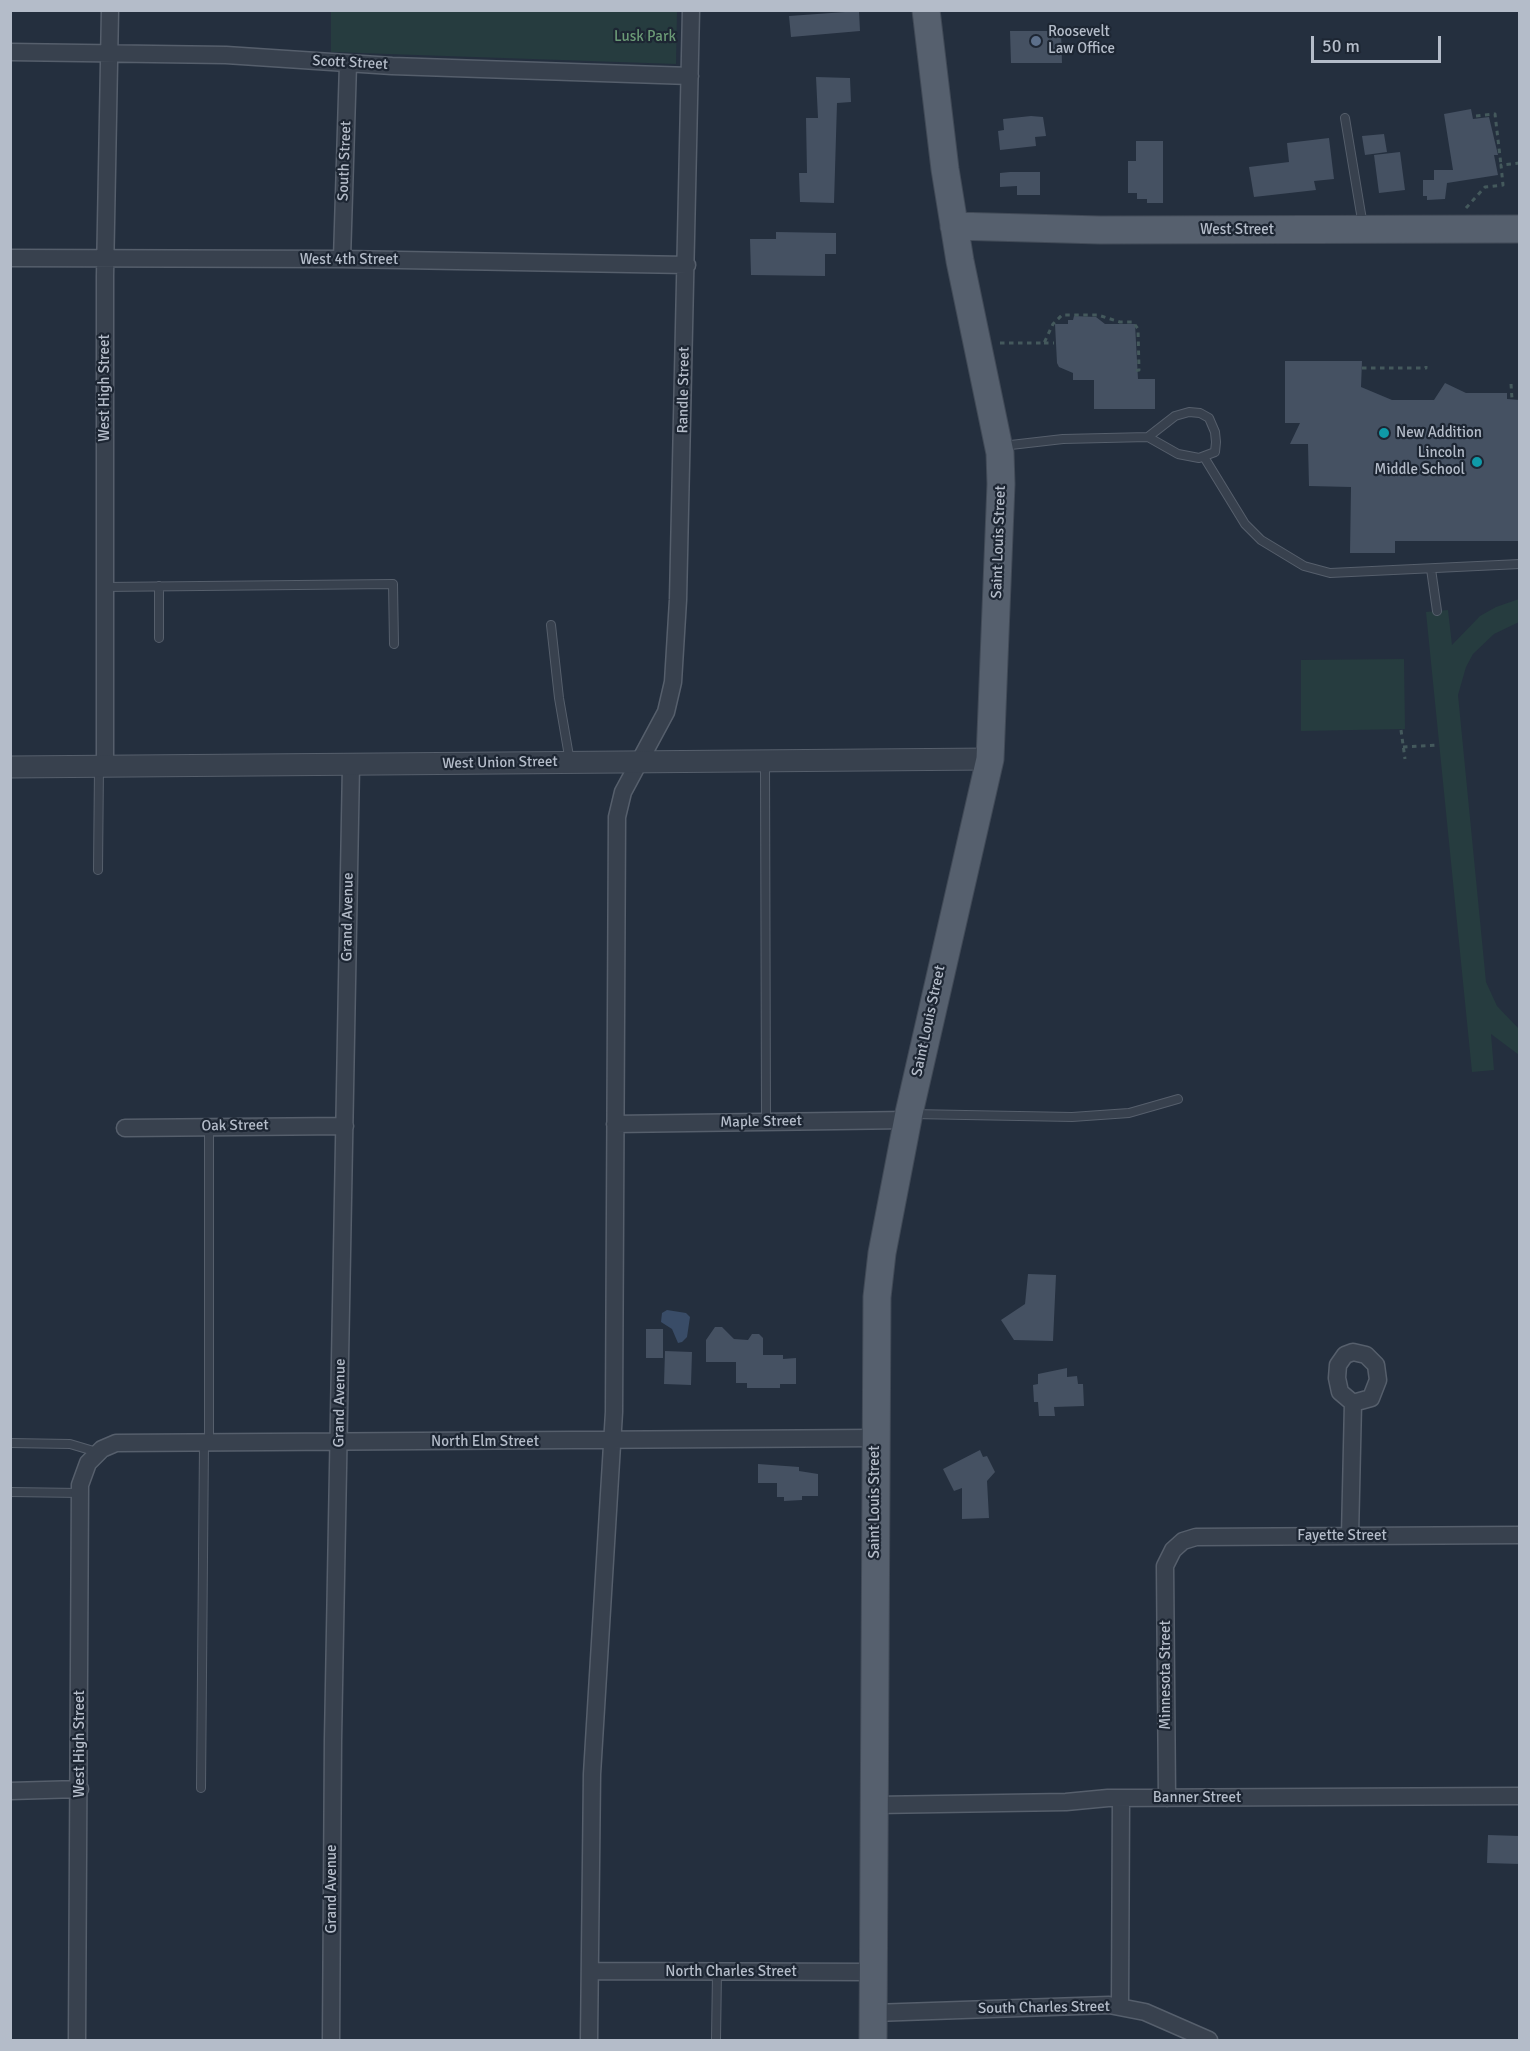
<!DOCTYPE html>
<html>
<head>
<meta charset="utf-8">
<style>
  body { margin:0 }
  #map { position:relative; width:1530px; height:2051px; overflow:hidden; background:#242f3e; font-family:Signika,sans-serif }
  canvas { display:block }
  .frame { position:absolute; inset:0; border:12px solid #b4bcc9; pointer-events:none }
  .scale { position:absolute; left:1311px; top:36px; width:130px; height:27px; box-sizing:border-box; border:3px solid #b4bcc9; border-top:0; padding-left:8px; font-size:18px; line-height:21px; white-space:nowrap; color:#b4bcc9; -webkit-text-stroke:4px #1d2633; paint-order:stroke }
</style>
</head>
<body>
<div id="map">
<canvas width="1530" height="2051"></canvas>
<div class="frame"></div>
<div class="scale">50 m</div>
</div>
<script>
const c = document.querySelector('canvas').getContext('2d');
c.lineJoin = 'round';
function fill(path, color) { c.fillStyle = color; c.fill(path, 'evenodd'); }
const shape = rows => new Path2D(rows.map(r => 'M' + r).join(''));
function stroke(path, color, width, dash) { c.strokeStyle = color; c.lineWidth = width; c.lineCap = dash ? 'butt' : 'round'; c.setLineDash(dash || []); c.stroke(path); }
function drawText(font, color, halo, rows, align = 'center') {
  c.font = font + ' Signika,sans-serif'; c.lineWidth = 4.5; c.setLineDash([]); c.textBaseline = 'middle'; c.strokeStyle = halo; c.fillStyle = color; for (const [text, x, y, turn = 0] of rows) {
    c.save(); c.translate(x, y); c.rotate((+turn || 0) * Math.PI / 180); c.textAlign = isNaN(turn) ? turn : align; if (halo) c.strokeText(text, 0, 0); c.fillText(text, 0, 0); c.restore();
  }
}
fill(shape([
  [331,11,677,11,676,64,331,52],
  [1519,599,1519,622,1494,634,1473,654,1466,667,1458,695,1486,982,1497,1006,1519,1029,1519,1055,1491,1034,1494,1070,1472,1072,1426,612,1448,610,1452,645,1480,616,1496,607],
  [1404,659,1405,729,1301,731,1301,660]
]), '#263c3f');
fill(shape([
  [667,1310,686,1313,690,1317,687,1337,682,1342,678,1343,672,1329,661,1322,662,1313]
]), '#394c67');
fill(shape([
  [859,11,860,31,791,37,789,16],
  [1010,31,1061,31,1062,63,1011,63],
  [816,77,850,78,851,102,837,103,834,203,800,202,799,173,807,173,806,118,818,118],
  [1471,109,1473,119,1489,117,1498,155,1494,155,1498,175,1447,183,1445,199,1427,200,1427,196,1423,196,1423,180,1434,180,1434,170,1453,170,1444,114],
  [1031,116,1043,117,1046,136,1035,137,1036,146,1000,150,998,131,1004,130,1003,119],
  [1384,134,1387,152,1365,155,1362,136],
  [1329,138,1334,179,1314,181,1316,190,1254,197,1249,167,1289,162,1287,143],
  [1136,141,1163,141,1163,203,1147,203,1147,199,1137,199,1137,193,1128,193,1128,161,1136,161],
  [1400,152,1405,190,1379,193,1374,155],
  [1010,172,1040,172,1040,195,1017,195,1017,186,1000,187,1000,173],
  [776,232,836,233,836,254,825,254,825,276,751,275,750,239,776,239],
  [1074,316,1096,317,1105,324,1135,324,1138,379,1155,379,1155,409,1094,409,1094,380,1073,380,1073,373,1059,367,1057,363,1055,324,1068,324,1068,320,1073,320],
  [1285,361,1362,361,1361,387,1392,400,1434,400,1445,383,1466,393,1507,393,1507,399,1520,400,1520,541,1395,541,1395,553,1350,553,1351,487,1309,486,1308,444,1290,444,1300,423,1285,423],
  [1028,1274,1056,1275,1053,1341,1014,1340,1001,1320,1025,1304],
  [715,1327,722,1327,734,1339,748,1340,752,1334,759,1334,763,1338,763,1355,783,1355,783,1359,796,1358,796,1384,780,1384,780,1388,747,1388,747,1383,736,1383,736,1362,706,1362,706,1340],
  [646,1329,663,1329,663,1358,646,1358],
  [665,1351,692,1352,691,1385,664,1384],
  [1067,1368,1067,1377,1077,1376,1078,1384,1083,1384,1084,1406,1054,1407,1055,1416,1039,1416,1038,1402,1034,1402,1033,1385,1038,1384,1038,1374],
  [980,1450,983,1457,987,1456,995,1472,987,1481,989,1518,962,1519,962,1488,954,1491,943,1469],
  [758,1464,799,1467,799,1471,818,1474,818,1496,802,1496,802,1500,784,1501,784,1497,777,1497,777,1483,758,1483],
  [1488,1835,1520,1836,1520,1864,1487,1863]
]), '#455162');
const service = shape([
  [1345,118,1363,226],
  [1002,446,1063,439,1148,437,1178,454,1199,458,1215,452,1216,442,1215,432,1209,418,1200,413,1189,412,1175,416,1148,437],
  [1204,457,1245,524,1261,540,1304,566,1330,573,1520,564],
  [1431,569,1437,611],
  [159,586,159,638],
  [105,587,393,584,394,644],
  [551,625,559,698,570,762],
  [765,761,766,1122],
  [98,870,99,767],
  [912,1114,1072,1117,1129,1113,1178,1099],
  [209,1127,209,1443],
  [10,1443,70,1444,97,1452],
  [10,1492,80,1493],
  [201,1788,204,1443],
  [716,2040,717,1972]
]);
const minor = shape([
  [10,52,226,55,392,66,690,76],
  [10,258,342,259,687,265],
  [342,259,348,64],
  [105,766,105,276,110,10],
  [615,1124,908,1120],
  [125,1128,345,1126],
  [1350,1536,1353,1403,1371,1398,1378,1380,1376,1365,1366,1355,1353,1352,1345,1355,1338,1365,1337,1378,1340,1392,1353,1403],
  [10,1791,80,1789],
  [1167,1798,1165,1566,1173,1550,1183,1541,1196,1537,1520,1535],
  [875,1805,1066,1802,1108,1798,1520,1796],
  [590,1971,872,1972],
  [1120,2006,1121,1798],
  [873,2013,1109,2005,1145,2012,1209,2040],
  [77,2040,80,1485,88,1463,102,1449,116,1443,876,1438],
  [331,2040,333,1739,351,765],
  [589,2040,592,1774,614,1412,617,817,623,792,666,712,673,682,678,600,691,10]
]);
const tertiary = shape([
  [10,767,990,759]
]);
const primary = shape([
  [954,226,1100,230,1520,229],
  [873,2040,877,1297,882,1253,909,1113,990,759,1001,484,1000,453,960,261,945,169,926,10]
]);
stroke(service, '#565f6c', 10);
stroke(minor, '#565f6c', 19);
stroke(tertiary, '#565f6c', 23);
stroke(primary, '#414a57', 29);
stroke(shape([
  [1476,116,1495,114,1501,165],
  [1466,208,1485,187,1503,185,1501,165,1519,163],
  [1000,343,1044,343,1053,324,1062,315,1098,315,1120,322,1133,322,1138,329,1139,370,1134,371],
  [1044,343,1054,343],
  [1362,368,1426,368,1426,366],
  [1511,384,1512,399],
  [1401,730,1405,759],
  [1403,747,1439,745]
]), '#44595c', 3, [4.5, 4.5]);
stroke(service, '#38414e', 8);
stroke(minor, '#38414e', 16);
stroke(tertiary, '#38414e', 21);
stroke(primary, '#56606e', 27);
for (const [x, y, r, color] of [
  [1036,41,6,"#5c6f8a"],
  [1384,433,6,"#0f9aa8"],
  [1477,462,6,"#0f9aa8"]
]) { const dot = new Path2D(); dot.arc(x, y, r, 0, 2 * Math.PI); c.fillStyle = color; c.fill(dot); stroke(dot, '#1d2633', 2); }
drawText('15px', '#b4bcc9', '#1d2633', [
  ["Roosevelt",1048,32],
  ["Law Office",1048,49],
  ["New Addition",1396,433],
  ["Lincoln",1465,453,"right"],
  ["Middle School",1465,470,"right"]
], 'left');
drawText('15px', '#6b9a76', '#1d2633', [
  ["Lusk Park",645,37]
]);
drawText('15px', '#b4bcc9', '#1d2633', [
  ["Scott Street",350,63,3],
  ["South Street",345,161,-88],
  ["West Street",1237,230],
  ["West 4th Street",349,260],
  ["West High Street",105,388,-90],
  ["Randle Street",684,390,-89],
  ["Saint Louis Street",999,542,-88],
  ["West Union Street",500,763,-1],
  ["Grand Avenue",348,917,-89],
  ["Saint Louis Street",929,1021,-78],
  ["Maple Street",761,1122,-1],
  ["Oak Street",235,1126,-1],
  ["Grand Avenue",340,1403,-89],
  ["North Elm Street",485,1442],
  ["Saint Louis Street",875,1502,-90],
  ["Fayette Street",1342,1536],
  ["Minnesota Street",1166,1675,-90],
  ["West High Street",80,1744,-90],
  ["Banner Street",1197,1798],
  ["Grand Avenue",332,1889,-90],
  ["North Charles Street",731,1972],
  ["South Charles Street",1044,2008,-1]
]);
</script>
</body>
</html>
